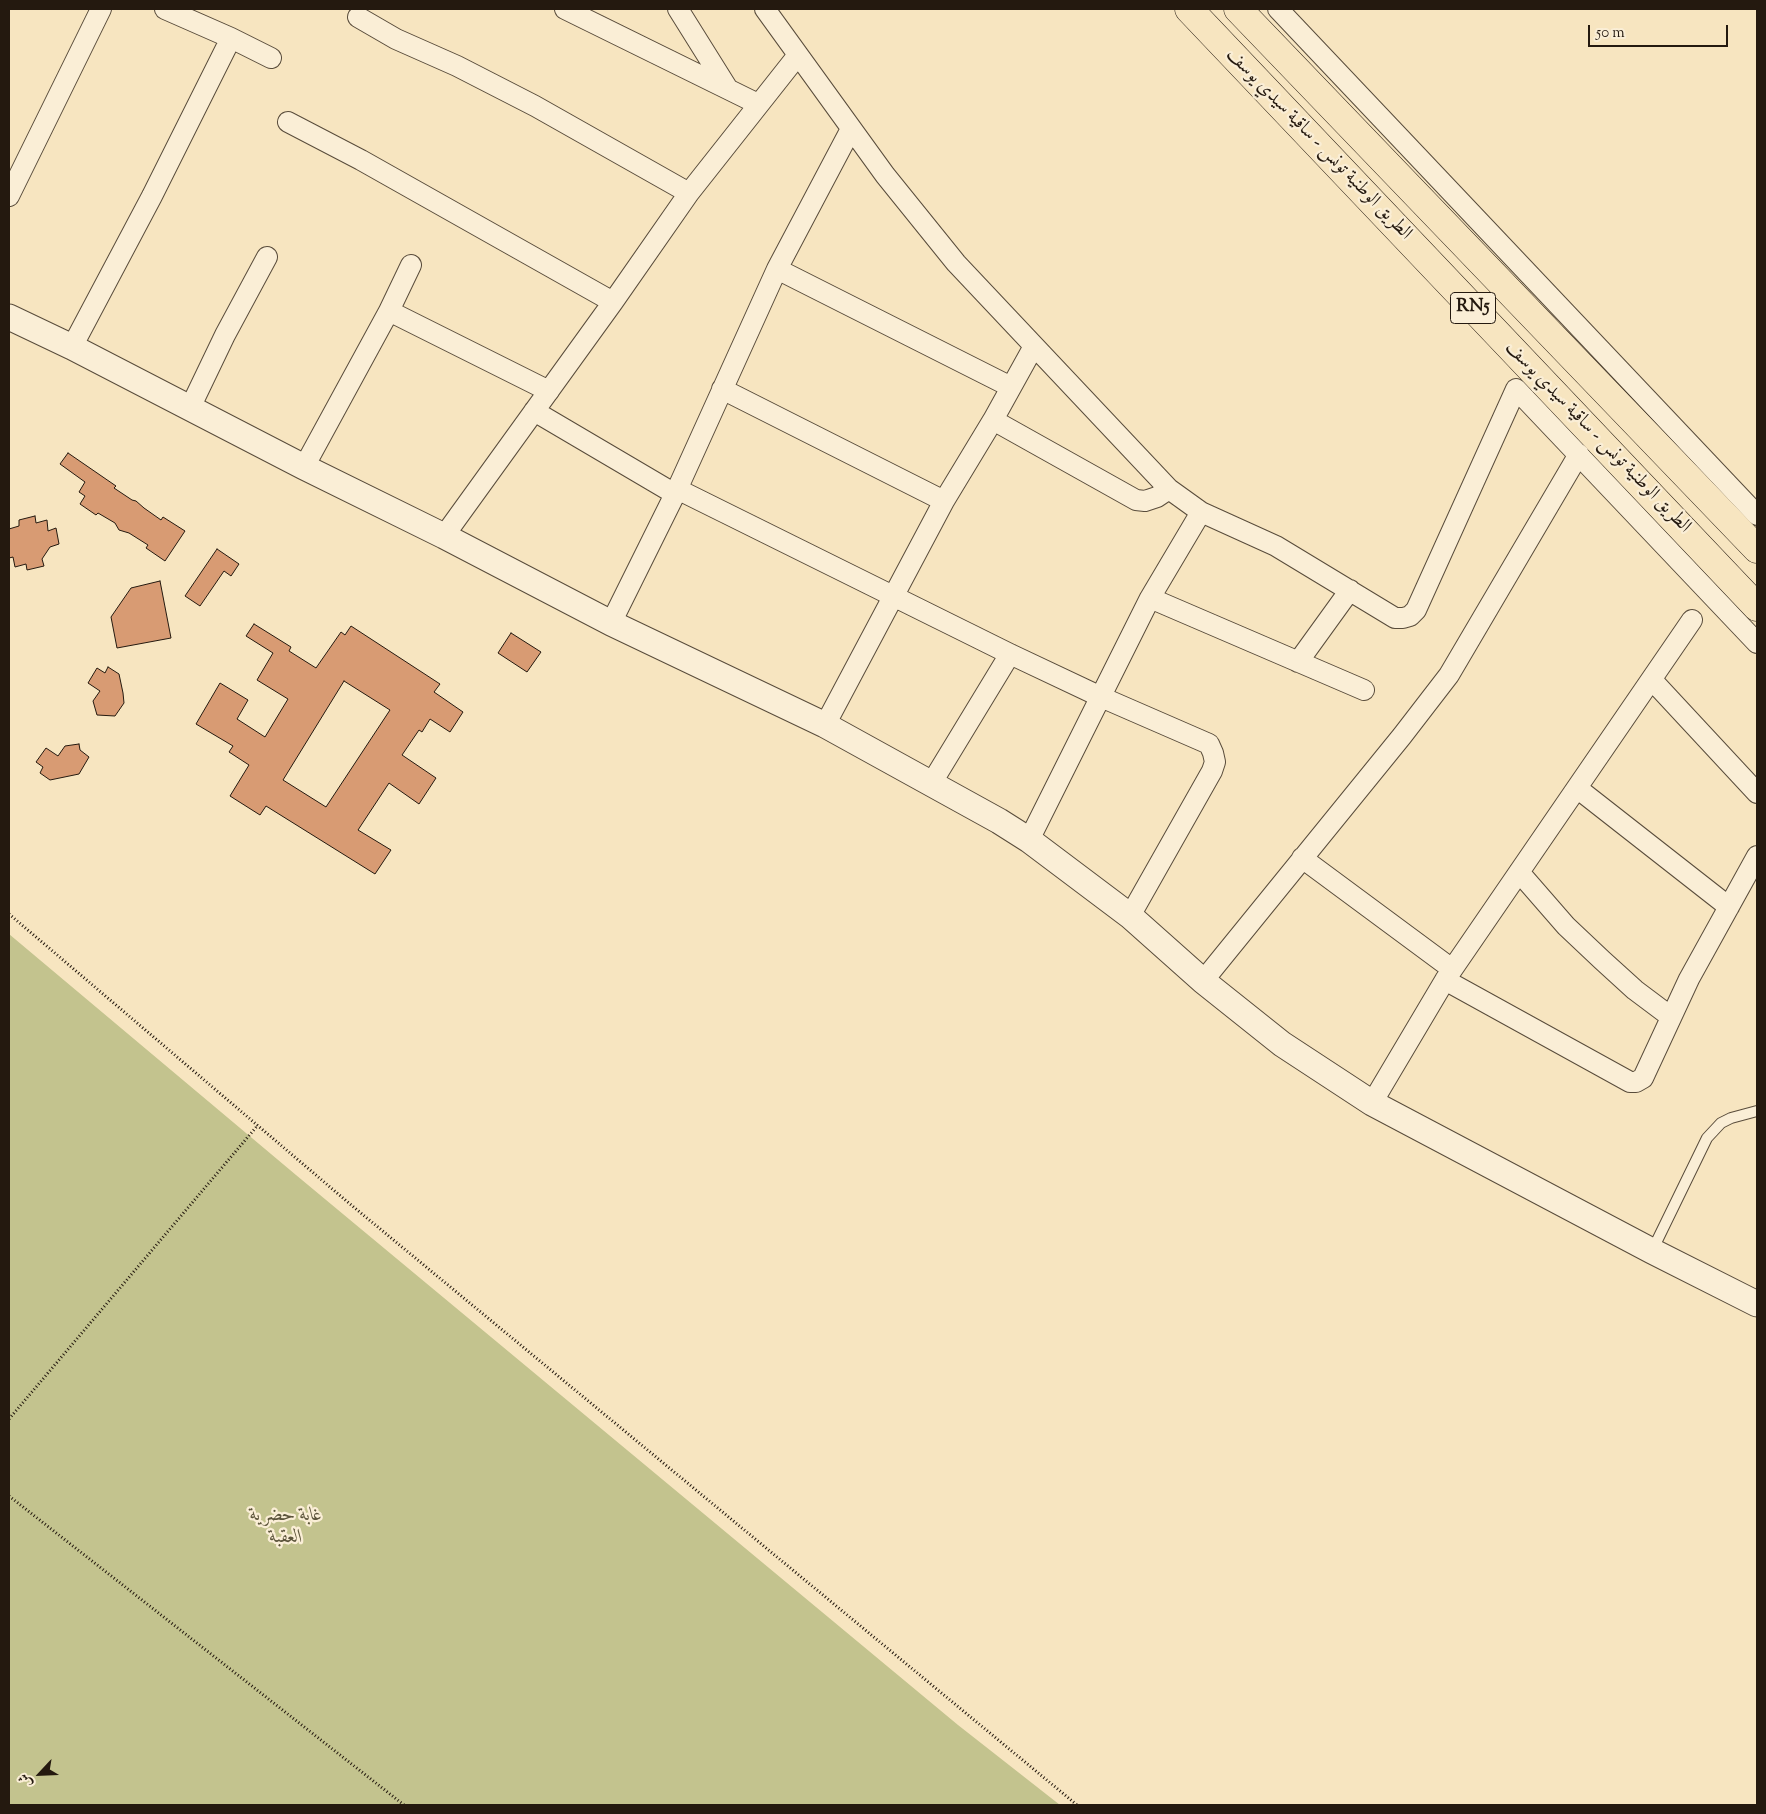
<!DOCTYPE html>
<html>
<head>
<meta charset="utf-8">
<style>
  body { margin:0 }
  #map { position:relative; width:1766px; height:1814px; overflow:hidden; background:#f7e5c0; font-family:"Sorts Mill Goudy",Amiri,serif }
  canvas { display:block }
  .frame { position:absolute; inset:0; border:10px solid #24190f; pointer-events:none }
  .north { position:absolute; left:15px; top:1749px; width:50px; height:50px; -webkit-text-stroke:4px #faeed6; paint-order:stroke; rotate:245deg; font-size:14px; font-weight:700; line-height:20px; text-align:center; color:#24190f }
  .north::after { content:''; display:block; margin:auto; width:18px; height:22px; background:#24190f; clip-path:polygon(50% 0,100% 100%,50% 72%,0 100%) }
  .scale { position:absolute; left:1588px; top:25px; width:140px; height:22px; box-sizing:border-box; border:2px solid #24190f; border-top:0; padding-left:6px; font-size:15px; line-height:18px; white-space:nowrap; color:#24190f; -webkit-text-stroke:4px #faeed6; paint-order:stroke }
</style>
</head>
<body>
<div id="map">
<canvas width="1766" height="1814"></canvas>
<div class="frame"></div>
<div class="north">ش</div>
<div class="scale">50 m</div>
</div>
<script>
const c = document.querySelector('canvas').getContext('2d');
c.lineJoin = 'round';
function fill(path, color) { c.fillStyle = color; c.fill(path, 'evenodd'); }
const shape = rows => new Path2D(rows.map(r => 'M' + r).join(''));
function stroke(path, color, width, dash) { c.strokeStyle = color; c.lineWidth = width; c.lineCap = dash ? 'butt' : 'round'; c.setLineDash(dash || []); c.stroke(path); }
function drawText(font, color, halo, rows, align = 'center') {
  c.font = font + ' "Sorts Mill Goudy",Amiri,serif'; c.lineWidth = 4.5; c.setLineDash([]); c.textBaseline = 'middle'; c.strokeStyle = halo; c.fillStyle = color; for (const [text, x, y, turn = 0] of rows) {
    c.save(); c.translate(x, y); c.rotate((+turn || 0) * Math.PI / 180); c.textAlign = isNaN(turn) ? turn : align; if (halo) c.strokeText(text, 0, 0); c.fillText(text, 0, 0); c.restore();
  }
}
fill(shape([
  [9,934,296,1175,958,1725,1060,1805,9,1805]
]), '#c3c38e');
const building = shape([
  [68,453,116,486,114,488,132,500,136,501,144,508,161,520,163,517,185,531,165,561,146,548,148,545,129,533,119,530,115,523,98,513,96,515,80,504,85,496,79,492,85,482,60,464,68,453],
  [35,516,36,523,47,520,48,531,56,528,59,544,50,547,42,559,44,566,27,570,26,564,15,567,13,557,9,558,9,529,19,526,19,520,35,516],
  [217,549,239,564,231,576,224,571,200,606,185,596,217,549],
  [160,581,171,638,117,648,111,617,131,588,160,581],
  [254,624,291,647,289,651,316,668,341,632,345,635,351,626,440,684,434,692,463,712,450,732,430,719,422,732,419,730,402,755,436,778,419,804,389,783,358,830,391,850,375,874,266,806,260,815,230,796,249,765,229,752,233,746,196,724,220,683,248,700,237,719,265,737,288,699,257,680,273,653,246,636,254,624],
  [344,681,390,710,326,807,283,780,344,681],
  [511,633,541,652,527,672,498,653,511,633],
  [108,667,119,674,123,693,124,703,115,716,97,715,93,701,100,691,88,683,97,668,105,673,108,667],
  [79,744,80,750,89,757,79,774,50,780,40,773,43,767,36,762,46,748,58,756,65,746,79,744]
]);
fill(building, '#d89b73');
stroke(building, '#24190f', 1);
const service = shape([
  [1652,1251,1707,1138,1721,1123,1731,1118,1757,1111]
]);
const minor = shape([
  [165,9,231,38,271,58],
  [565,9,758,104],
  [678,9,728,89],
  [765,9,885,175,956,263,1169,489,1201,512,1276,546,1395,618,1403,618,1410,616,1416,610,1516,389,1757,643],
  [1278,9,1757,515],
  [358,17,396,39,457,66,535,106,689,193],
  [288,122,361,160,613,302],
  [9,196,101,9],
  [777,269,1011,387],
  [389,311,549,391],
  [1034,346,993,420,1136,500,1145,501,1157,497,1169,489],
  [72,347,152,196,231,38],
  [722,389,944,501],
  [190,408,225,335,267,257],
  [534,411,675,494],
  [304,467,389,311,411,265],
  [677,489,1010,654,1101,697,1209,744,1213,753,1215,762,1212,771,1130,916],
  [444,536,613,302,689,193,798,55],
  [1150,598,1364,690],
  [611,623,675,494,777,269,851,129],
  [1298,662,1350,590],
  [1652,680,1757,793],
  [825,725,944,501,993,420],
  [931,784,1010,654],
  [1577,788,1729,907],
  [1029,840,1150,598,1201,512],
  [1302,858,1452,969],
  [1519,872,1566,926,1602,960,1635,990,1671,1017],
  [1445,980,1630,1082,1636,1082,1643,1078,1689,979,1757,856],
  [1203,981,1402,736,1449,675,1579,454],
  [1372,1103,1445,980,1692,620]
]);
const tertiary = shape([
  [9,317,72,347,304,467,444,536,611,623,825,725,999,821,1029,840,1130,916,1203,981,1282,1044,1372,1103,1652,1251,1757,1304]
]);
const trunk = shape([
  [1189,9,1757,607],
  [1238,9,1757,549]
]);
stroke(service, '#594c3b', 12);
stroke(minor, '#594c3b', 22);
stroke(tertiary, '#594c3b', 27);
stroke(trunk, '#24190f', 29);
stroke(shape([
  [9,914,350,1204,1077,1805],
  [9,1419,258,1125],
  [9,1496,404,1805]
]), '#24190f', 3, [1, 2.5]);
stroke(service, '#faeed6', 10);
stroke(minor, '#faeed6', 20);
stroke(tertiary, '#faeed6', 25);
stroke(trunk, '#f7e5c0', 28);
for (const [x, y, w] of [
  [1473,308,45]
]) { const box = new Path2D(); box.roundRect(x - w / 2, y - 15.5, w, 31, 4); c.fillStyle = '#faeed6'; c.fill(box); stroke(box, '#24190f', 1); }
drawText('bold 18px', '#24190f', null, [
  ["RN5",1473,308]
]);
drawText('19px', '#24190f', '#faeed6', [
  ["الطريق الوطنية تونس - ساقية سيدي يوسف",1318,145,46],
  ["الطريق الوطنية تونس - ساقية سيدي يوسف",1597,438,46]
]);
drawText('italic 19px', '#5c543b', '#faeed6', [
  ["غابة حضرية",286,1517],
  ["العقبة",286,1539]
]);
</script>
</body>
</html>
